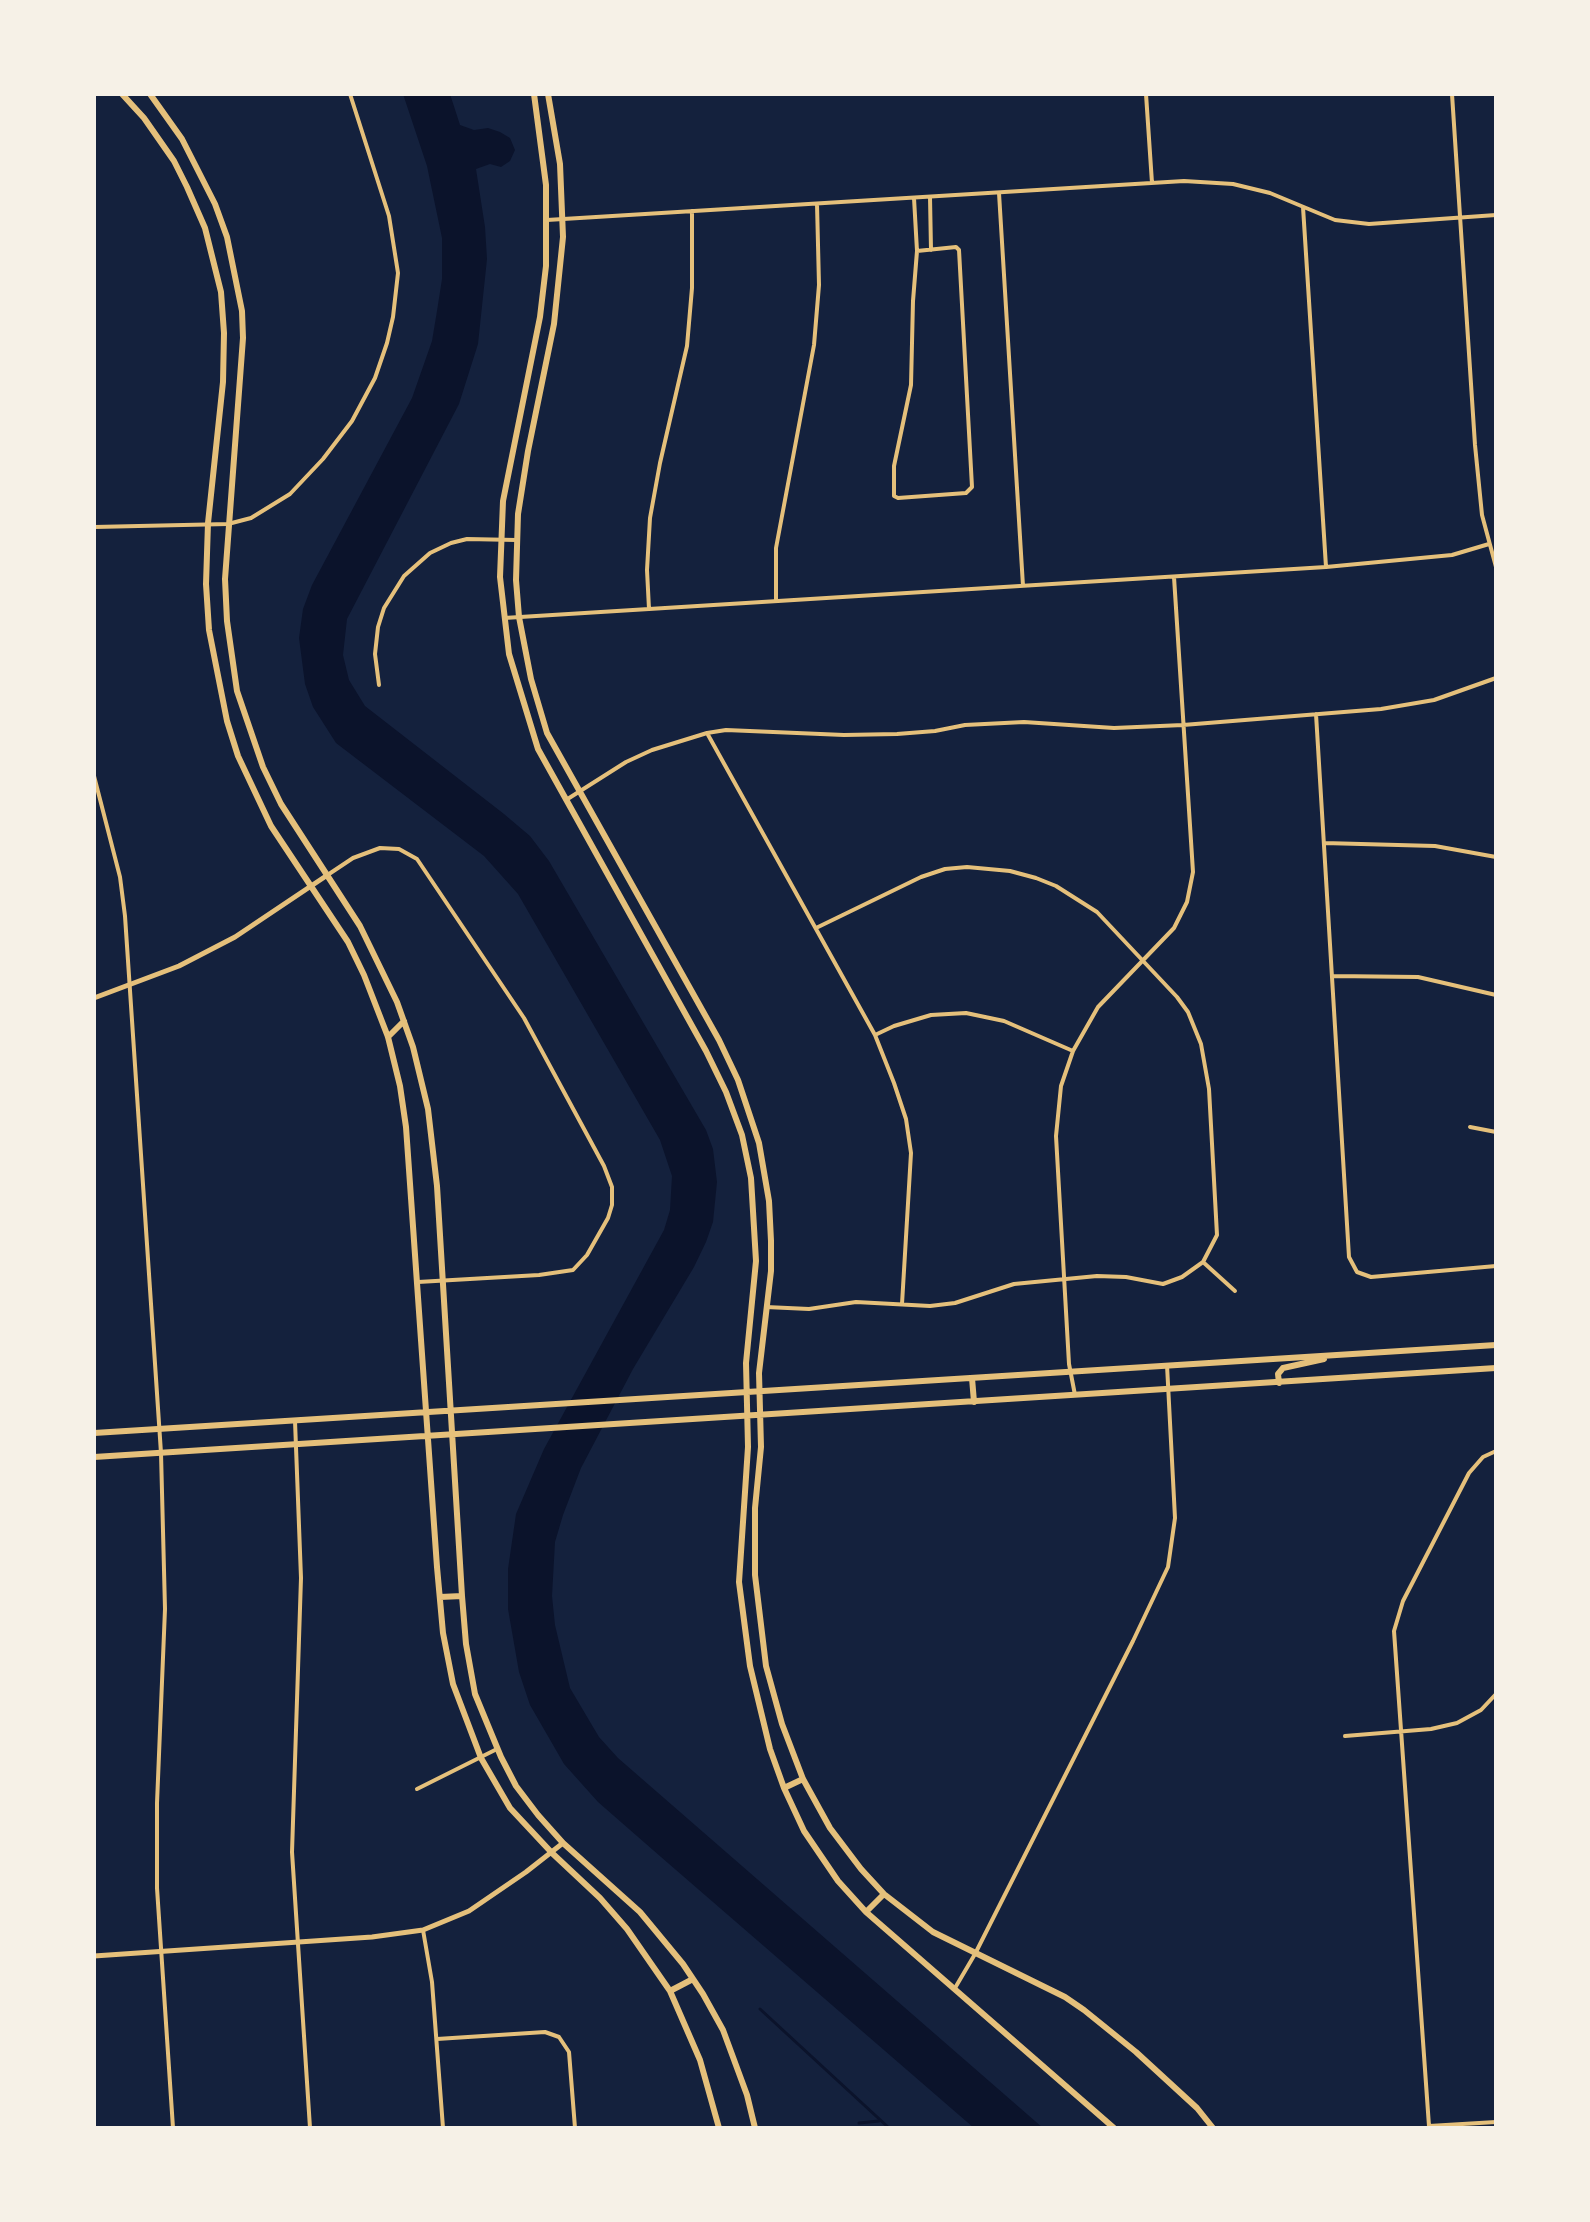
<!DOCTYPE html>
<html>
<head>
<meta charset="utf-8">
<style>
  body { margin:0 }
  #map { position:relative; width:1590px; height:2222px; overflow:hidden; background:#14213d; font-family:Literata,serif }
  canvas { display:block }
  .frame { position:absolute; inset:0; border:96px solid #f6f1e7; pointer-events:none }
</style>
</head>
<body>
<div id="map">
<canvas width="1590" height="2222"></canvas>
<div class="frame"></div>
</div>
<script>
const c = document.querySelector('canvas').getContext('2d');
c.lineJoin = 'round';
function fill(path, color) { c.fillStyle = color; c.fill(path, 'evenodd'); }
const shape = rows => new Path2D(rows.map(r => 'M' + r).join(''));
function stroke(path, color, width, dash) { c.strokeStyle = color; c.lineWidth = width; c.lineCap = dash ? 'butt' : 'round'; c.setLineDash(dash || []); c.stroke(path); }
fill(shape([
  [403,94,450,94,460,125,474,130,488,128,500,132,510,138,515,150,510,161,501,167,490,164,476,169,485,227,487,259,478,344,459,404,347,619,343,655,349,680,365,706,504,814,530,836,549,861,706,1130,713,1149,717,1182,713,1222,706,1242,694,1267,633,1369,581,1468,563,1515,555,1542,552,1596,555,1625,570,1688,599,1737,618,1758,1043,2128,974,2128,661,1857,598,1802,564,1764,530,1705,519,1672,508,1609,508,1569,516,1514,544,1449,664,1230,670,1210,672,1176,660,1140,518,894,484,856,336,743,313,707,305,684,299,638,303,609,312,585,412,398,432,341,437,311,442,279,442,238,427,166]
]), '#0b132b');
stroke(shape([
  [760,2009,889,2128],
  [859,2123,879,2121]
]), '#0b132b', 3);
stroke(shape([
  [1146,94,1152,183],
  [1452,94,1475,445,1482,515,1496,567],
  [999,193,1023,586],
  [930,197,931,250],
  [914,198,917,251,913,301,911,385,894,466,894,496,898,498,966,493,972,487,959,250,956,247,917,251],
  [1303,207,1326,567],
  [547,220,1184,181,1233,184,1270,193,1335,220,1369,224,1496,215],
  [94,527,228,524,251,518,290,494,323,459,352,421,375,378,387,343,393,317,398,273,389,216,350,94],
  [776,601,776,548,814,345,819,285,817,204],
  [649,609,647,570,650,518,660,463,687,346,692,288,692,211],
  [504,618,1326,567,1452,555,1489,544],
  [379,685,375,654,378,627,384,608,404,576,430,553,451,543,467,539,516,540],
  [1316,714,1349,1257,1357,1272,1371,1277,1496,1266],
  [707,733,875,1035,894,1083,906,1119,911,1153,902,1304],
  [94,776,120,877,125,916,161,1453,165,1609,157,1803,157,1888,173,2128],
  [566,800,626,762,652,750,707,733,726,730,844,735,897,734,935,731,965,725,1024,722,1114,728,1183,725,1381,709,1434,700,1496,678],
  [1324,843,1435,846,1496,857],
  [326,876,353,858,380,848,399,849,417,859,524,1018,604,1166,612,1187,612,1205,608,1218,587,1255,573,1270,539,1275,418,1282],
  [1333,976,1418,977,1496,995],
  [875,1035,894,1026,931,1015,966,1013,1004,1021,1073,1051],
  [1470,1127,1496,1132],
  [1203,1262,1235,1291],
  [766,1307,809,1309,856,1302,930,1306,955,1303,1014,1284,1097,1276,1126,1277,1163,1284,1182,1277,1203,1262,1217,1235,1209,1089,1201,1044,1188,1012,1177,997,1097,912,1056,886,1036,878,1010,871,967,867,945,869,921,877,816,928],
  [1075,1395,1069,1364,1056,1136,1061,1086,1073,1051,1098,1007,1174,928,1187,902,1193,872,1174,577],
  [295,1421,301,1578,292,1852,310,2128],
  [1496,1451,1483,1457,1469,1473,1403,1601,1394,1631,1429,2126,1496,2122],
  [1345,1736,1431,1729,1457,1723,1481,1710,1496,1694],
  [417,1789,497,1749],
  [423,1930,432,1982,443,2128],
  [955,1988,975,1954,1133,1641,1168,1567,1175,1518,1167,1365],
  [437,2039,545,2032,559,2037,569,2052,575,2128]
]), '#e5c07b', 4);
stroke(shape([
  [94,998,179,966,235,937,326,876],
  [94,1956,372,1937,423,1930,469,1911,526,1872,563,1843]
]), '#e5c07b', 5);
stroke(shape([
  [122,94,144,118,174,161,187,187,205,228,221,292,224,333,223,382,208,523,206,584,209,630,227,721,238,756,271,826,348,942,364,975,388,1037,400,1086,406,1127,437,1567,443,1633,453,1684,481,1758,510,1808,552,1853,600,1898,627,1929,670,1991,700,2060,719,2128],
  [150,94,182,139,215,204,227,237,242,311,243,338,225,579,227,621,237,691,263,767,281,804,360,926,397,1002,413,1047,428,1109,437,1186,462,1596,466,1644,475,1694,501,1757,516,1786,538,1815,563,1843,640,1912,683,1964,703,1994,723,2030,747,2095,755,2128],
  [534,94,546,185,546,266,540,317,503,501,500,577,509,654,538,749,706,1051,726,1092,742,1135,751,1178,756,1261,746,1363,748,1447,739,1582,750,1666,770,1749,784,1788,804,1831,838,1881,866,1912,1114,2128],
  [548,94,560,164,563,237,554,324,528,451,518,514,516,580,519,617,531,679,547,733,719,1040,738,1080,759,1143,769,1201,771,1241,771,1271,759,1373,761,1447,755,1508,755,1575,766,1666,782,1724,803,1779,830,1828,861,1869,884,1894,933,1932,1065,1997,1084,2010,1136,2052,1197,2108,1213,2128],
  [388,1037,404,1021],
  [972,1378,974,1402],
  [1279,1383,1278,1374,1283,1368,1324,1359],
  [94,1433,1496,1345],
  [94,1457,1496,1368],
  [440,1597,462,1596],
  [784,1788,803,1779],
  [866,1912,884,1894],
  [670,1991,693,1979]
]), '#e5c07b', 6);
</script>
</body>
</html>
